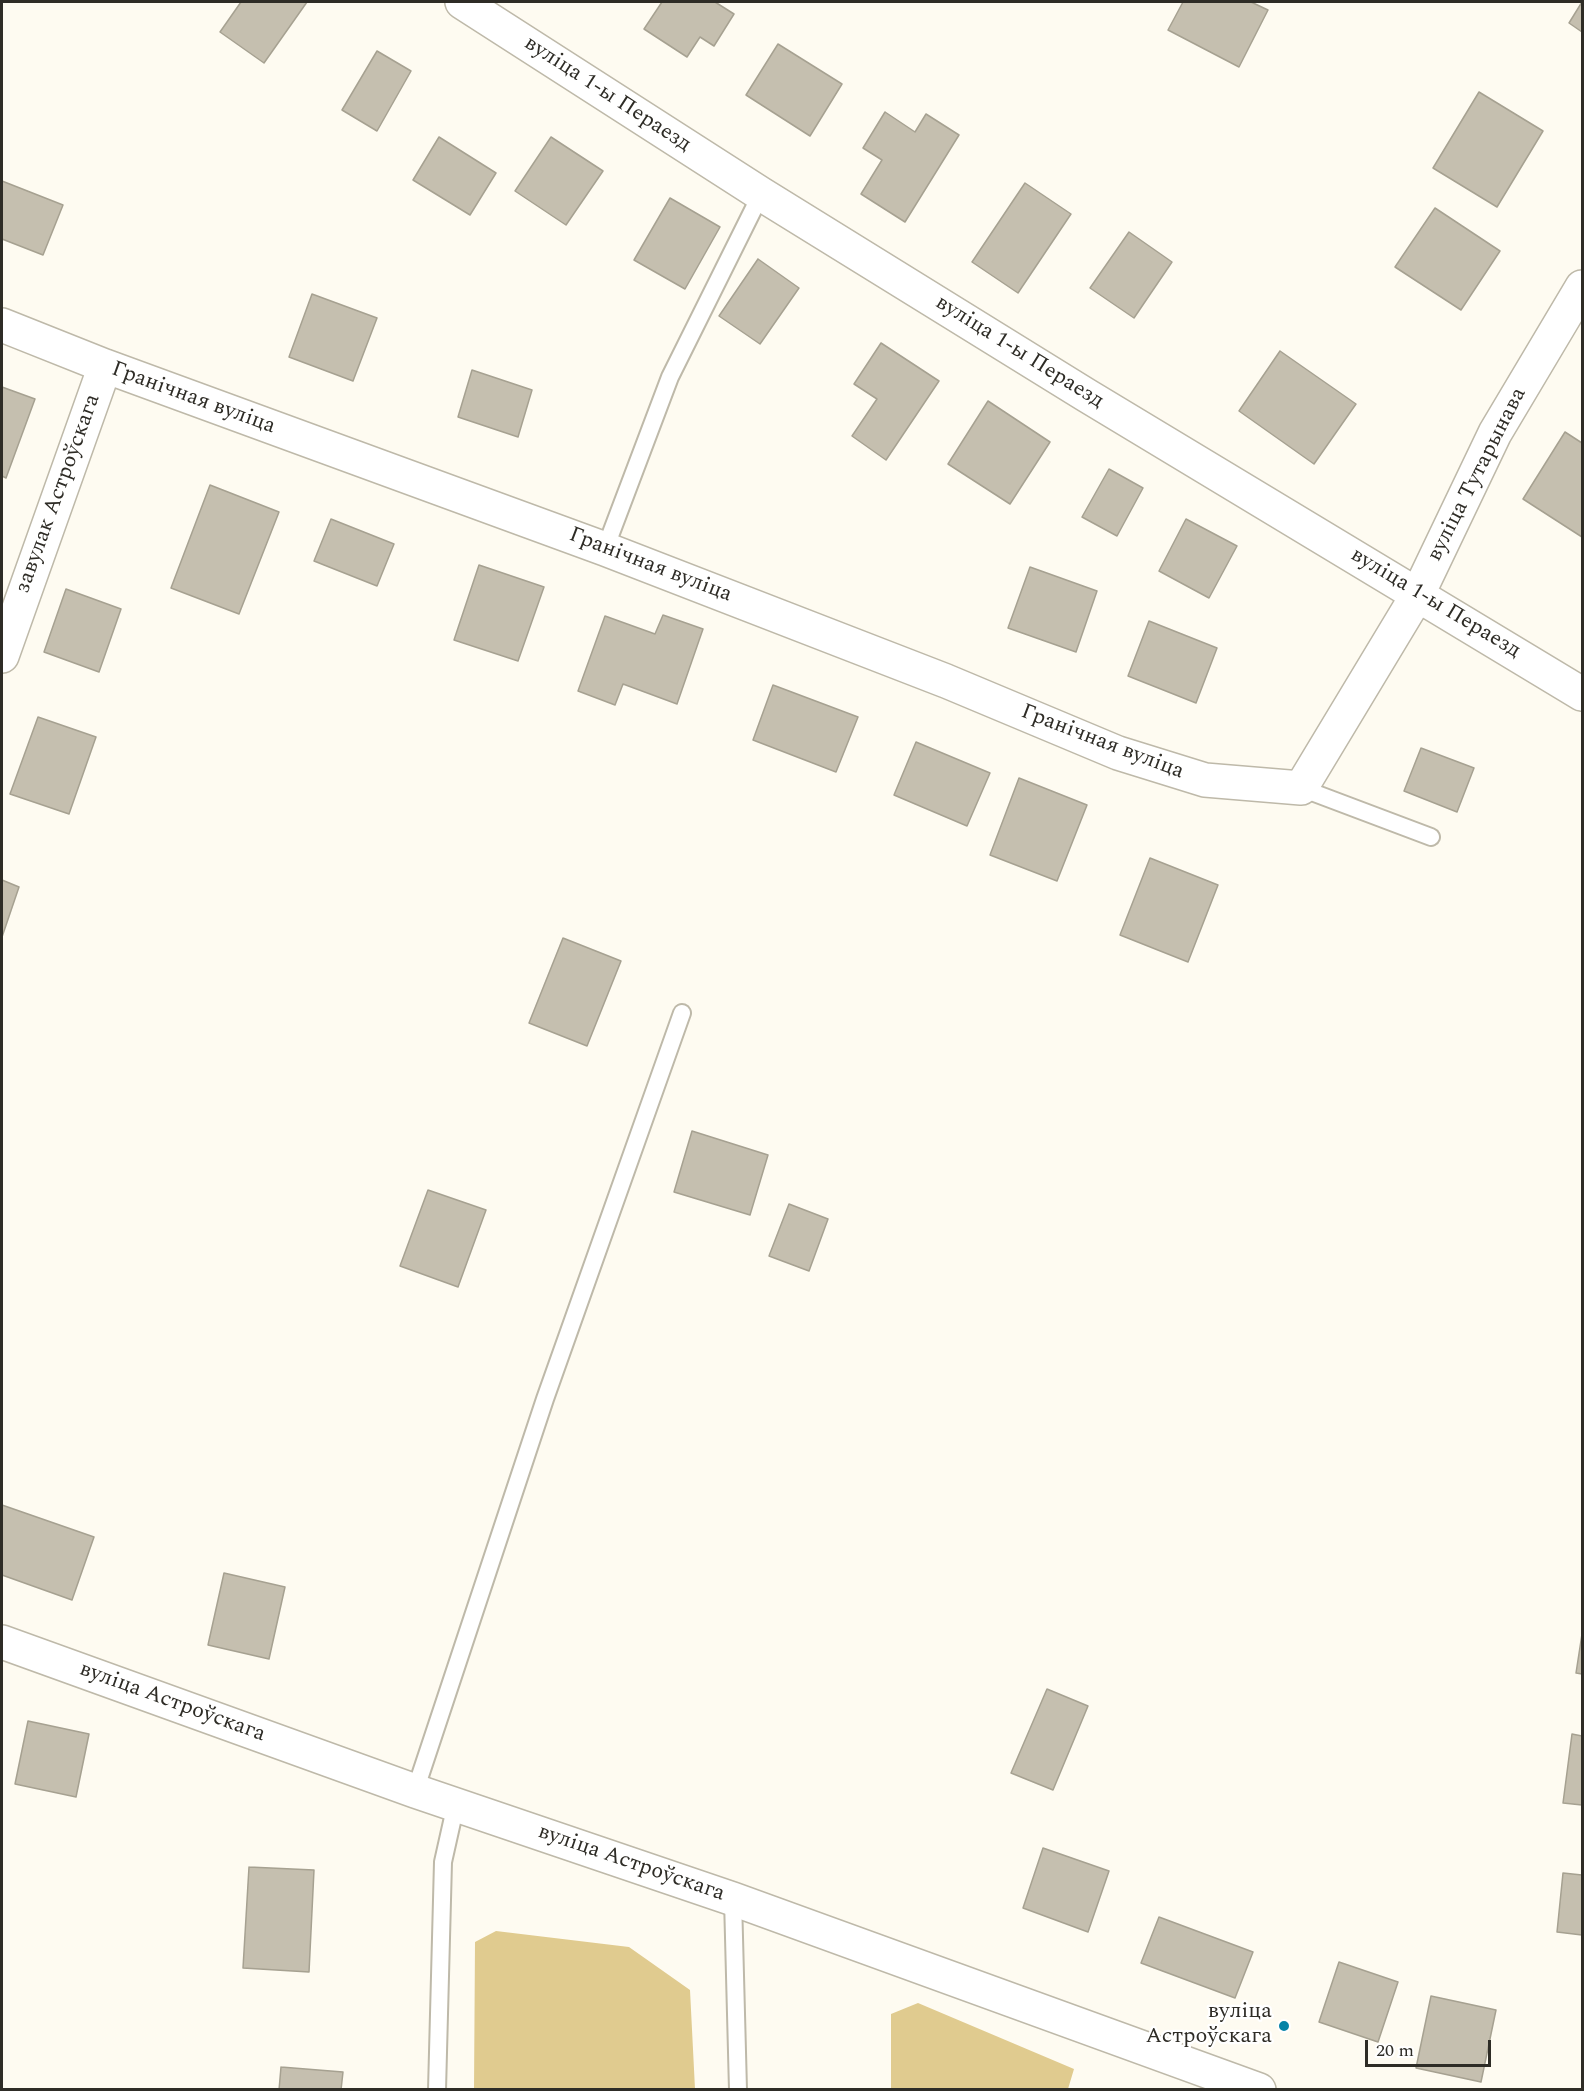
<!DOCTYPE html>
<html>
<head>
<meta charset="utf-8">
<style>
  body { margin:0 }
  #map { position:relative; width:1584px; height:2091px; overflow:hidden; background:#fefbf1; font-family:Spectral,serif }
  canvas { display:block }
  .frame { position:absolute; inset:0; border:3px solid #2e2c26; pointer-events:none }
  .scale { position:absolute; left:1365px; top:2040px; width:126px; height:27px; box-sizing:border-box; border:3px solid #2e2c26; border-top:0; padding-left:8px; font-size:18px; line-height:21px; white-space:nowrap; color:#2e2c26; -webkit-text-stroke:4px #fff; paint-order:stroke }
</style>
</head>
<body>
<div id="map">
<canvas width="1584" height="2091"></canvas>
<div class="frame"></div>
<div class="scale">20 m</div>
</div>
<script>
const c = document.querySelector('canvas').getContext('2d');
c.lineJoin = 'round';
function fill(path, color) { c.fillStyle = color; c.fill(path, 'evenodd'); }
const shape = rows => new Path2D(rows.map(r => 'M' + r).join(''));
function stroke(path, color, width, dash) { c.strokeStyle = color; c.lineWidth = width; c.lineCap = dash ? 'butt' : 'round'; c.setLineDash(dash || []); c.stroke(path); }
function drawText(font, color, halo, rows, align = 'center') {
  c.font = font + ' Spectral,serif'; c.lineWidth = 4.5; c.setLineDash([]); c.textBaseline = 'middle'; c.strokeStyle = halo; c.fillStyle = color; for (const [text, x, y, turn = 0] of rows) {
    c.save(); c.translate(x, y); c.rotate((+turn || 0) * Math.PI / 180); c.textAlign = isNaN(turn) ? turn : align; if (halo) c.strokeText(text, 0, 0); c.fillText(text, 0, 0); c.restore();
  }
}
fill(shape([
  [496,1931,629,1947,690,1990,695,2089,474,2089,475,1942],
  [918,2003,1074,2069,1068,2089,891,2089,891,2014]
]), '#e0cb8f');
const building = shape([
  [241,2,307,2,264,63,220,32,241,2],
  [662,2,715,2,734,14,714,46,700,37,687,57,644,29,662,2],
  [1183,2,1251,2,1268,10,1239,67,1168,30,1183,2],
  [1582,2,1582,32,1569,23,1582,2],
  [778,44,842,84,810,136,746,95,778,44],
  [377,51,411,71,377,131,342,110,377,51],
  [1479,92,1543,131,1497,207,1433,168,1479,92],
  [885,112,915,132,926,114,959,135,905,222,861,194,882,160,863,148,885,112],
  [439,137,496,173,470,215,413,180,439,137],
  [551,137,603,171,566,225,515,191,551,137],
  [2,181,63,205,43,255,2,239,2,181],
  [1025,183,1071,214,1018,293,972,262,1025,183],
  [670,198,720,227,685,289,634,260,670,198],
  [1435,208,1500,251,1461,310,1395,267,1435,208],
  [1129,232,1172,262,1134,318,1090,288,1129,232],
  [758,259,799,288,760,344,719,316,758,259],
  [312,294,377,318,353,381,289,357,312,294],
  [881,343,939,381,886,460,852,436,877,399,854,384,881,343],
  [1280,351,1356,404,1314,464,1239,411,1280,351],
  [472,370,532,390,518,437,458,417,472,370],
  [2,387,35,399,6,478,2,476,2,387],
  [988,401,1050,442,1010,504,948,464,988,401],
  [1565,432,1582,443,1582,537,1523,499,1565,432],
  [1109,469,1143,488,1117,536,1082,517,1109,469],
  [210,485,279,512,239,614,171,588,210,485],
  [331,519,394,544,377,586,314,561,331,519],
  [1186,519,1237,546,1209,598,1159,571,1186,519],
  [479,565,544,587,518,661,454,640,479,565],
  [1030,567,1097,591,1076,652,1008,628,1030,567],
  [66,589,121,609,99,672,44,652,66,589],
  [663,615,703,629,677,704,623,684,615,705,578,691,605,616,655,634,663,615],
  [1149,621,1217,648,1196,703,1128,676,1149,621],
  [773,685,858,717,836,772,753,740,773,685],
  [38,717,96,737,69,814,10,794,38,717],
  [916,742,990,773,967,826,894,795,916,742],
  [1421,748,1474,768,1457,812,1404,791,1421,748],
  [1019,778,1087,805,1057,881,990,855,1019,778],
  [1150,858,1218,885,1188,962,1120,935,1150,858],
  [2,880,19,887,2,937,2,880],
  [563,938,621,961,587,1046,529,1023,563,938],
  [692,1131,768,1155,750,1215,674,1192,692,1131],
  [428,1190,486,1210,458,1287,400,1266,428,1190],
  [789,1204,828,1219,809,1271,769,1256,789,1204],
  [2,1505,94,1537,72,1600,2,1575,2,1505],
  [224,1573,285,1587,269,1659,208,1645,224,1573],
  [1582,1634,1582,1674,1576,1673,1582,1634],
  [1047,1689,1088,1706,1053,1790,1011,1773,1047,1689],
  [28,1721,89,1734,76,1797,15,1784,28,1721],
  [1572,1734,1582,1736,1582,1805,1563,1803,1572,1734],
  [1043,1848,1109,1871,1088,1932,1023,1908,1043,1848],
  [249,1867,314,1870,309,1972,243,1968,249,1867],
  [1563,1873,1582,1875,1582,1935,1557,1932,1563,1873],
  [1159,1917,1253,1952,1235,1998,1141,1963,1159,1917],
  [1339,1962,1398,1982,1378,2042,1319,2022,1339,1962],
  [1431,1996,1496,2010,1481,2082,1416,2068,1431,1996],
  [281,2067,343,2072,341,2090,279,2090,281,2067]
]);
fill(building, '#c5bfaf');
stroke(building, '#a6a191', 1.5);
const lane = shape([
  [605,549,670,377,761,194],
  [1301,788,1431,837],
  [415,1791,545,1399,682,1013],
  [733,1899,738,2090],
  [437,2090,443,1862,456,1804]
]);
const street = shape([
  [462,2,761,194,1086,395,1582,694],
  [2,325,105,366,605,549,946,681,1118,753,1205,780,1301,788,1418,594,1495,433,1582,287],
  [2,656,105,366]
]);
const secondary = shape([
  [2,1642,415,1791,733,1899,1259,2090]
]);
stroke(lane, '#beb9a9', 20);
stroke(street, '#beb9a9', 36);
stroke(secondary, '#beb9a9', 36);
stroke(lane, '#fff', 16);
stroke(street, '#fff', 33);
stroke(secondary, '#fff', 33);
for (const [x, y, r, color] of [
  [1284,2026,6,"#0583a7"]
]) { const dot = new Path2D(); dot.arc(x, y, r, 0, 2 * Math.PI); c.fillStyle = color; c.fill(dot); stroke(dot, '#fff', 2); }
drawText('22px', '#2e2c26', '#fff', [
  ["вуліца 1-ы Пераезд",607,95,33],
  ["вуліца 1-ы Пераезд",1019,353,32],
  ["Гранічная вуліца",193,399,20],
  ["вуліца Тутарынава",1478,475,-63],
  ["завулак Астроўскага",59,494,-70],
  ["Гранічная вуліца",650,566,21],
  ["вуліца 1-ы Пераезд",1435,604,31],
  ["Гранічная вуліца",1102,743,21],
  ["вуліца Астроўскага",172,1703,20],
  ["вуліца Астроўскага",631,1864,19]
]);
drawText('22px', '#2e2c26', '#fff', [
  ["вуліца",1272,2013],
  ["Астроўскага",1272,2038]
], 'right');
</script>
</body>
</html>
